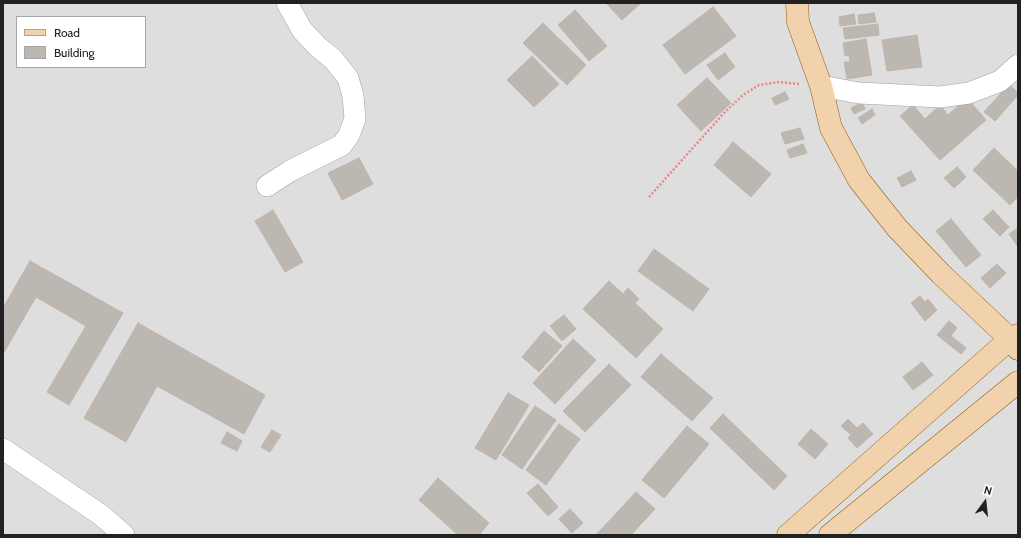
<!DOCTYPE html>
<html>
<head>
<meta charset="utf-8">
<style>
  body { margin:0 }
  #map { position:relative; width:1021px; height:538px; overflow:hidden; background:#f0ede9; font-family:Cabin,sans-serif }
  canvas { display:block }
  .frame { position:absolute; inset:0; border:4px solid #212121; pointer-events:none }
  .legend { position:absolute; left:16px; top:16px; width:130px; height:52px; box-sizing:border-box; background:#fff; border:1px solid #a6a6a6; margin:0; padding:5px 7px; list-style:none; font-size:12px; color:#212121 }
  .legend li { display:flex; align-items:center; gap:8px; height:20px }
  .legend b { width:20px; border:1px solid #a6a6a6 }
  .north { position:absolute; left:965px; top:482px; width:40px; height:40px; -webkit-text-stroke:3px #fff; paint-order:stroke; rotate:15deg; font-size:11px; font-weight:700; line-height:16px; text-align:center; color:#212121 }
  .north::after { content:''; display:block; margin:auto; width:14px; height:18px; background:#212121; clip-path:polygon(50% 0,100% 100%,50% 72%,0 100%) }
</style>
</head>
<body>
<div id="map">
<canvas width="1021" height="538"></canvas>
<div class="frame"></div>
<ul class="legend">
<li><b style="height:5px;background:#f2d2ac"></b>Road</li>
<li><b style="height:11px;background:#bdb7b2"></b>Building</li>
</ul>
<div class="north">N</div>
</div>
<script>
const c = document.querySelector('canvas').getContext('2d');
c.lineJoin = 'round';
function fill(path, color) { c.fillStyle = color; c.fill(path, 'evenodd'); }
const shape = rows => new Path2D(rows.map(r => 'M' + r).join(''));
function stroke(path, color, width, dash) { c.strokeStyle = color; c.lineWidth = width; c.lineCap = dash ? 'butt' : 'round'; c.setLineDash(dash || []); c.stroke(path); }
fill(shape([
  [3,3,1018,3,1018,535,3,535],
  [17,17,145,17,145,67,17,67]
]), '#dfdede');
const building = shape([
  [606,3,641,3,622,20,606,3],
  [713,7,736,36,685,74,663,45,713,7],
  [575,10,607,46,589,61,558,25,575,10],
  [874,13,876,22,859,24,858,15,874,13],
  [854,14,856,24,840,26,839,17,854,14],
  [543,23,586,65,567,85,523,43,543,23],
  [878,24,879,35,845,39,843,28,878,24],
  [917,35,922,67,887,71,882,40,917,35],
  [866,39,872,75,847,79,844,62,850,62,849,55,845,56,843,43,866,39],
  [725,53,735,67,718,80,707,65,725,53],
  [532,56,559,84,534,107,507,80,532,56],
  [707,78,731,103,701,131,677,105,707,78],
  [1009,84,1018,93,1018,95,995,121,984,112,1009,84],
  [785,92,789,99,775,105,772,98,785,92],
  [967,98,986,120,940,160,900,116,913,105,925,119,940,105,948,115,967,98],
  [862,102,865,109,854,114,851,108,862,102],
  [872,109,875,115,862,124,858,118,872,109],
  [800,128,804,139,785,144,781,133,800,128],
  [733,142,771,174,751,197,714,165,733,142],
  [803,144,807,153,790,158,787,150,803,144],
  [994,148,1018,171,1018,197,1010,205,973,170,994,148],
  [359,158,373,184,342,200,328,173,359,158],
  [957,167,966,177,954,188,944,178,957,167],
  [911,171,916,180,902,187,897,178,911,171],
  [273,210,303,262,285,272,255,221,273,210],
  [993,210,1009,227,1000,236,983,219,993,210],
  [951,219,981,255,966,267,936,231,951,219],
  [1018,228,1018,247,1009,234,1018,228],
  [654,249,709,289,693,311,638,271,654,249],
  [30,261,123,313,69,405,47,392,86,326,36,297,3,354,3,308,30,261],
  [997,264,1006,273,990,288,981,278,997,264],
  [609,281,623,294,628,288,639,299,635,303,663,329,636,358,583,309,609,281],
  [920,296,925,302,928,299,937,310,925,321,911,303,920,296],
  [564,315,576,329,562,341,550,326,564,315],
  [949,321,957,328,951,336,966,348,961,354,937,335,949,321],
  [138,323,265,395,244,434,157,386,126,442,84,418,138,323],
  [544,331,562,346,539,372,522,357,544,331],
  [573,339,596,360,555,404,533,383,573,339],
  [661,354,713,398,692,421,641,377,661,354],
  [922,362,933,375,913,390,903,377,922,362],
  [609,364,631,385,585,432,563,411,609,364],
  [508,393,529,405,496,460,475,448,508,393],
  [535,406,556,420,522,469,502,455,535,406],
  [723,414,787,476,774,490,710,428,723,414],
  [848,419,857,428,863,423,873,434,857,448,848,438,851,435,841,426,848,419],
  [559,424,580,439,546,485,526,470,559,424],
  [687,426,709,444,664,498,642,480,687,426],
  [811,429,828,444,815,459,798,444,811,429],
  [272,430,281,435,270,452,261,447,272,430],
  [227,432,242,441,237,451,221,443,227,432],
  [438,478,489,523,479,535,458,535,419,500,438,478],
  [538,484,558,507,548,516,527,493,538,484],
  [636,492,655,509,631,535,596,535,636,492],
  [570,509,583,523,572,533,559,519,570,509]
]);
fill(building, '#bdb7b2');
stroke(building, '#c0b5ac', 1);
const street = shape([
  [821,86,859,93,940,97,969,93,1000,81,1018,65],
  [267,186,290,171,342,145,349,135,355,119,353,96,348,78,333,59,318,47,302,30,287,3],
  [3,449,101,515,124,535]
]);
const primary = shape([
  [797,3,798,22,821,86,831,128,859,180,897,228,941,274,1010,339,1018,349],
  [788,535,1010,339,1018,335],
  [830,535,1018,382]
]);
stroke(street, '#a2a2a2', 22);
stroke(primary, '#8d6011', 23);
stroke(shape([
  [649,197,724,113,743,95,759,85,779,82,799,84]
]), '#eb877f', 2.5, [2, 2]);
stroke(street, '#fff', 21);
stroke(primary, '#f2d2ac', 22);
</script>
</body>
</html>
